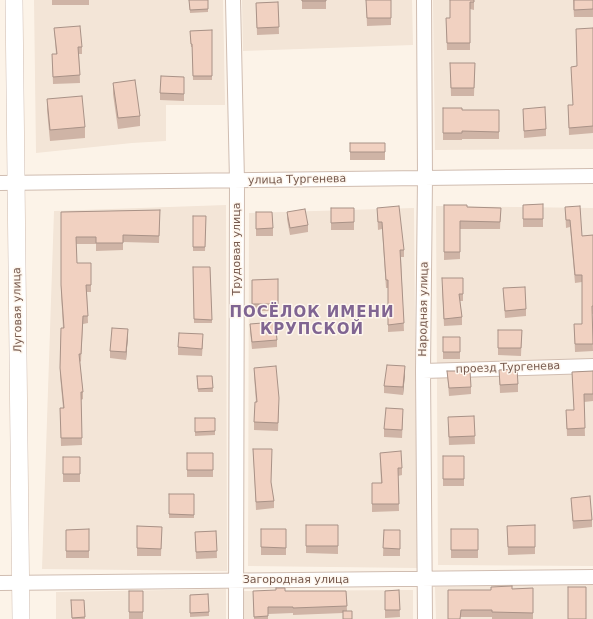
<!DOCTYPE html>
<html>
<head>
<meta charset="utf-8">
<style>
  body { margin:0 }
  canvas { display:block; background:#fcf3e8 }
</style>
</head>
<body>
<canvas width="593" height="619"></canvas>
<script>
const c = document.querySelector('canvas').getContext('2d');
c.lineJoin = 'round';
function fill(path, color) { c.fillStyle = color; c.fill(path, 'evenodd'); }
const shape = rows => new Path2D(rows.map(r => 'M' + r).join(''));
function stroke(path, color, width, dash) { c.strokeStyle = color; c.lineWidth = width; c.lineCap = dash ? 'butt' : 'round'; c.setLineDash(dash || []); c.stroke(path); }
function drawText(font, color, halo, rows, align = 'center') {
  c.font = font + ' "DejaVu Sans",sans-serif'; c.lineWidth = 3; c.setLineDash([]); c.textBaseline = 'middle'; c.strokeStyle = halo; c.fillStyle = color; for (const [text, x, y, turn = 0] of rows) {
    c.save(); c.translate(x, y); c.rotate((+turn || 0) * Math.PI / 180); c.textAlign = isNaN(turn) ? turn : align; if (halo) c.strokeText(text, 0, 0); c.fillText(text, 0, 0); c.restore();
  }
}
fill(shape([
  [34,0,223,0,225,105,166,105,166,141,132,143,36,153],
  [242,0,412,0,413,45,243,51],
  [433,0,593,0,593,149,435,150],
  [226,205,227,571,42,569,54,211],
  [436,206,593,208,593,566,438,565],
  [414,208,417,568,248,566,249,213],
  [593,583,593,619,436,619,435,587],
  [226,589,226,619,56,619,56,592],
  [413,590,413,619,244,619,244,591]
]), '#f3e5d7');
const minor = shape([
  [233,0,237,181,236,619],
  [424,0,425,178,423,371,425,619],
  [0,183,593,176],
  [423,371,593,366],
  [0,583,593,577]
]);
const tertiary = shape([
  [14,0,21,619]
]);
stroke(minor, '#d0bdb1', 16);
stroke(tertiary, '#d0bdb1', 18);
stroke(minor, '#fff', 14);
stroke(tertiary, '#fff', 17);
fill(shape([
  [52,0,89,0,89,5,52,5],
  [189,0,208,0,208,12,190,13],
  [302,0,326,0,326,9,302,9],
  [366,0,391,0,391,25,367,26],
  [450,0,474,0,474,10,470,9,470,50,447,50,446,18,450,18],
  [573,0,593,0,593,17,574,17],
  [278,2,279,34,257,35,256,3],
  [54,28,82,47,82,54,79,54,80,83,53,84,52,54,56,54],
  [593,28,593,133,569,135,568,105,573,105,571,67,577,66],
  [212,30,212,80,193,80,192,47,191,47,190,31],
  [450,63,475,63,474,96,451,96],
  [113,83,140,116,140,126,118,129,113,94],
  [184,84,184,101,160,100,160,93],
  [47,99,85,127,85,138,50,141,47,110],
  [443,108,462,110,499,110,499,139,462,139,462,140,443,140],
  [523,109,546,129,546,136,524,138],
  [350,143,385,143,385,160,350,160],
  [543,204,543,227,523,227,523,205],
  [444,205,467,207,501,208,500,229,460,229,460,259,444,260],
  [565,207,582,236,593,235,593,314,592,314,593,351,575,352,574,324,582,324,582,282,575,283,570,227,566,228],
  [331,208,354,208,354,230,331,230],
  [377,208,404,250,404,257,401,257,404,331,388,332,388,288,386,288,382,229,378,230],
  [160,210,159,243,123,242,123,250,96,251,96,244,76,244,77,263,91,263,91,292,87,292,88,323,83,324,81,361,80,362,83,392,83,399,81,400,82,445,61,446,60,408,63,408,60,375,61,328,63,328,61,293,61,212],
  [256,212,273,228,273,236,256,236],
  [287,212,308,225,308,232,290,235,287,219],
  [193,216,206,216,205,251,193,251],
  [193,267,210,267,212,323,194,323],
  [463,278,463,301,460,301,462,317,462,325,444,326,442,286],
  [278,279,278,311,252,311,252,280],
  [503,288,526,309,526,316,505,318],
  [250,324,277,340,277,347,252,349,250,331],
  [498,330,522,330,521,356,498,355],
  [128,336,126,360,110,358,110,351],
  [443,337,460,337,460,359,443,359],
  [203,341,202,356,178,355,178,347],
  [254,368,279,406,278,431,254,430,254,422,256,402,254,375],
  [499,370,518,384,518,392,500,393],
  [447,371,471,387,471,394,449,396],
  [593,371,593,401,584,402,585,436,567,436,566,410,574,410,572,372],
  [405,374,403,395,384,393,384,386],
  [197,376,212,376,213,392,198,392],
  [474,416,475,444,449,445,448,424],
  [403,417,402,438,384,437,384,429],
  [195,418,215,418,215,435,195,436],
  [253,449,271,483,274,501,274,508,256,510],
  [187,453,213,453,213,477,187,477],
  [380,453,402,468,402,475,398,476,399,511,372,512,372,483,381,483],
  [443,456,464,456,464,486,443,486],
  [63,457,80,457,80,482,63,482],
  [169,494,194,494,194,518,169,518],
  [571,498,592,520,592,527,573,529],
  [306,525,338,525,338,554,306,553],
  [535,525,535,554,508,555,507,526],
  [137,526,162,527,161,556,137,556],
  [89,529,89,558,66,558,66,530],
  [261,529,286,529,286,555,261,555],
  [451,529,478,529,478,558,451,558],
  [384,530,400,530,400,556,383,556],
  [216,531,217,558,196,559,195,532],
  [533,588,533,619,492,619,492,617,461,617,448,619,491,590],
  [399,590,400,617,385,618,385,591],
  [129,591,143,591,143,619,129,619],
  [253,591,346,591,347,611,343,613,293,615,293,613,268,614,268,619,254,619],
  [208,594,209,616,190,617,190,595],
  [71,600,84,600,85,619,72,619]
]), '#cfb4a6');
fill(shape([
  [128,329,128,336,126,360,126,352],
  [405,366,405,374,403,395,403,387]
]), '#a99287');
const building = shape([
  [189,0,208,0,208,9,190,10,189,0],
  [302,0,326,0,326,1,302,1,302,0],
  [366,0,391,0,391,18,367,18,366,0],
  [450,0,474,0,474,2,470,2,470,43,447,43,446,18,450,18,450,0],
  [574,0,593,0,593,9,574,10,574,0],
  [278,2,279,27,257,28,256,3,278,2],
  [80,26,82,47,78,47,80,75,53,77,52,54,57,54,54,28,80,26],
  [593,28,593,126,569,128,568,105,573,105,571,67,577,66,576,29,593,28],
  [212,30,212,76,193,76,192,44,191,44,190,31,212,30],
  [450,63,475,63,474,88,451,88,450,63],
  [161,76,184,77,184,94,160,93,161,76],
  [135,80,140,116,118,118,113,83,135,80],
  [82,96,85,127,50,130,47,99,82,96],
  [545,107,546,129,524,131,523,109,545,107],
  [443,108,462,108,462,110,499,110,499,132,462,131,462,133,443,133,443,108],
  [350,143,385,143,385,152,350,152,350,143],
  [543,204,543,219,523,219,523,205,543,204],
  [444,205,467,205,467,207,501,208,500,222,460,221,460,252,444,252,444,205],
  [399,206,404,250,400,250,404,323,388,325,388,280,386,280,382,222,378,222,377,208,399,206],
  [580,206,582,236,593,235,593,306,592,306,593,344,575,344,574,324,582,324,582,275,575,275,570,220,566,220,565,207,580,206],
  [331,208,354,208,354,222,331,223,331,208],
  [305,209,308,225,290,228,287,212,305,209],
  [160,210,159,236,123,235,123,243,96,243,96,237,76,237,77,263,91,263,91,285,86,285,88,316,83,316,81,354,79,354,83,392,81,392,82,438,61,438,60,408,64,408,60,368,61,328,64,328,61,285,61,212,160,210],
  [256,212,272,212,273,228,256,229,256,212],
  [193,216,206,216,205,247,193,247,193,216],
  [193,267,210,267,212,320,194,319,193,267],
  [442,278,463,278,463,294,459,294,462,317,444,319,442,278],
  [278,279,278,304,252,304,252,280,278,279],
  [525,287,526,309,505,311,503,288,525,287],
  [275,322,277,340,252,342,250,324,275,322],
  [112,328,128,329,126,352,110,351,112,328],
  [498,330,522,330,521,348,498,348,498,330],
  [179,333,203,334,202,349,178,347,179,333],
  [443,337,460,337,460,352,443,352,443,337],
  [387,365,405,366,403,387,384,386,387,365],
  [276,366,279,398,278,423,254,422,255,402,257,402,254,368,276,366],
  [517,369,518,384,500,385,499,370,517,369],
  [447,371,470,371,471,387,449,388,447,371],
  [593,371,593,394,584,394,585,428,567,429,566,410,574,410,572,372,593,371],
  [197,376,212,376,213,388,198,389,197,376],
  [386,408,403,409,402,430,384,429,386,408],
  [474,416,475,436,449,437,448,417,474,416],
  [195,418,215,418,215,431,195,432,195,418],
  [253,449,272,449,271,482,274,501,256,502,253,449],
  [401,451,402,468,398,468,399,504,372,504,372,483,382,483,380,453,401,451],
  [187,453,213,453,213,470,187,470,187,453],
  [443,456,464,456,464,479,443,479,443,456],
  [63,457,80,457,80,474,63,474,63,457],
  [169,494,194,494,194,515,169,514,169,494],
  [590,496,592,520,573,521,571,498,590,496],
  [306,525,338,525,338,546,306,546,306,525],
  [535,525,535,547,508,547,507,526,535,525],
  [137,526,162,527,161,549,137,548,137,526],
  [89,529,89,551,66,551,66,530,89,529],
  [261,529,286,529,286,548,261,547,261,529],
  [451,529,478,529,478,550,451,550,451,529],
  [384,530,400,530,400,549,383,548,384,530],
  [216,531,217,551,196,552,195,532,216,531],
  [512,586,512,589,533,588,533,613,492,612,492,610,461,610,460,619,448,619,448,590,491,590,491,587,512,586],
  [568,587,586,587,586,619,568,619,568,587],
  [276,588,285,588,285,591,346,591,347,606,293,608,293,607,268,607,268,616,254,617,253,591,276,590,276,588],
  [399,590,400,610,385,610,385,591,399,590],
  [129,591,143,591,143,612,129,612,129,591],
  [208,594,209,612,190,613,190,595,208,594],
  [71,600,84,600,85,617,72,618,71,600],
  [343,611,352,611,352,619,343,619,343,611]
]);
fill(building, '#f1d1c1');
stroke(building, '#a99287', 1);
drawText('11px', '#76594d', '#fef7ef', [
  ["улица Тургенева",297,180,-1],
  ["Трудовая улица",237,249,-90],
  ["Народная улица",424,309,-89],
  ["Луговая улица",18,310,-91],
  ["проезд Тургенева",508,368,-2],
  ["Загородная улица",296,580]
]);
c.letterSpacing = '1px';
drawText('bold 15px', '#806592', '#fef7ef', [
  ["ПОСЁЛОК ИМЕНИ",312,313],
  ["КРУПСКОЙ",312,330]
]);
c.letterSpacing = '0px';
</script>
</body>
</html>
